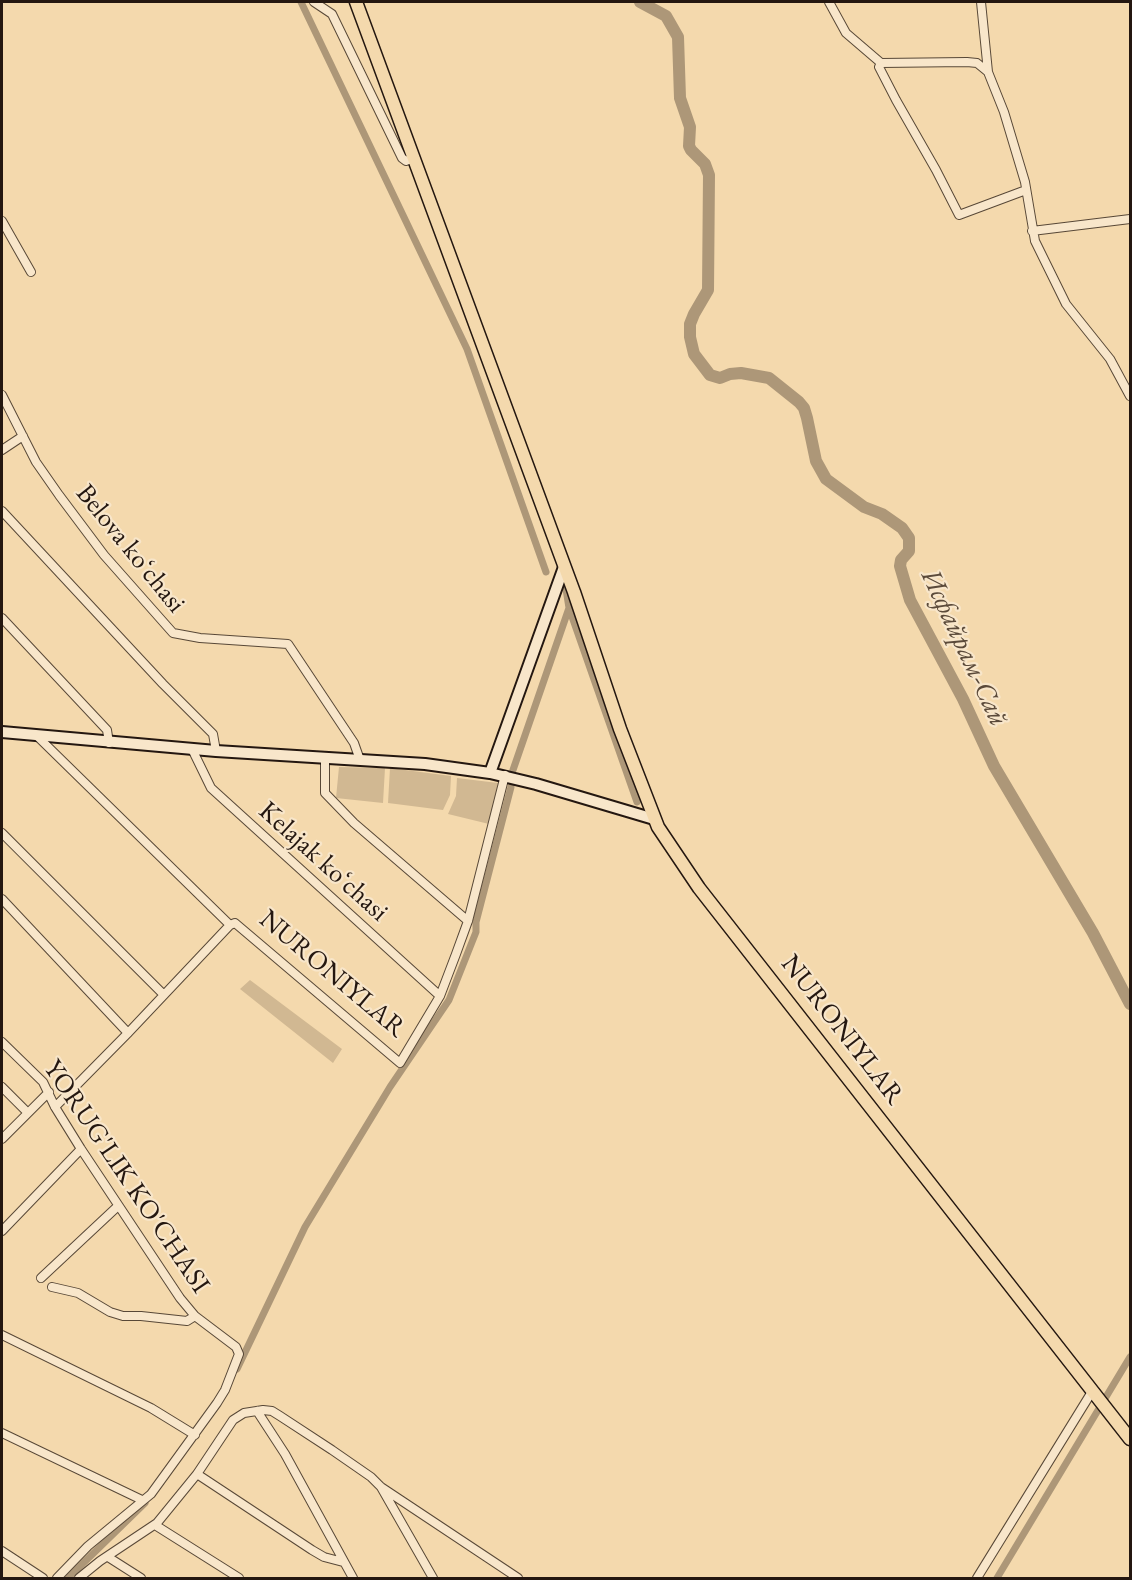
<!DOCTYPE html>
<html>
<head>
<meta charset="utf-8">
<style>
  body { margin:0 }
  #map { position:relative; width:1132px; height:1580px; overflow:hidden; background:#f4d9ad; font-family:"EB Garamond",serif }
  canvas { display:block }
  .frame { position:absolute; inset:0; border:3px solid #241710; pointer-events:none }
</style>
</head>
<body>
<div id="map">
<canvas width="1132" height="1580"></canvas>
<div class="frame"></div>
</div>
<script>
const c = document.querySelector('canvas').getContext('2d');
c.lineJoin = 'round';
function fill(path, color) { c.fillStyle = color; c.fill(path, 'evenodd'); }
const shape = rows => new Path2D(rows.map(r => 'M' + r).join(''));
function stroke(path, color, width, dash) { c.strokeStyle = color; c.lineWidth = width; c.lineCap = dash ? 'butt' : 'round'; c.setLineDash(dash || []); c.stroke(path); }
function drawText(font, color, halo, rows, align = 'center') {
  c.font = font + ' "EB Garamond",serif'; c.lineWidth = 4.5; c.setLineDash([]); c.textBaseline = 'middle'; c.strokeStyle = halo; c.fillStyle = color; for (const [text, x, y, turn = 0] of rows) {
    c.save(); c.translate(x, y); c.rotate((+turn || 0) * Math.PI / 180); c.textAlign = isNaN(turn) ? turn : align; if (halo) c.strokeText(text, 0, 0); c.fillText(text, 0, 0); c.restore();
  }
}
fill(shape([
  [339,767,385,768,383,803,336,798],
  [390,768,451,776,450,795,443,810,388,803],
  [457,778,498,783,489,824,448,814,456,796],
  [250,980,342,1049,333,1063,240,989]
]), '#d1b892');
stroke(shape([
  [301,2,467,349,546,572],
  [566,589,569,608,637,802],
  [513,770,569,608],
  [237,1369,305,1227,390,1087,449,1000,476,932,476,922,511,787],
  [68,1578,145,1503],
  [997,1578,1130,1357]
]), '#ad9778', 7);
stroke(shape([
  [640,2,666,16,678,37,680,98,690,127,689,146,691,150,705,164,709,175,708,290,694,314,690,324,690,337,694,354,710,375,720,378,730,374,741,373,769,378,799,402,804,408,807,418,816,461,826,479,864,507,882,514,902,528,909,538,909,551,901,560,900,566,910,600,963,699,994,766,1093,933,1130,1004]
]), '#ad9778', 12);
const street = shape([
  [314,2,332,14,402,158,406,161,415,158],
  [829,2,846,33,881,63,967,62,977,63,988,72],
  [981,2,988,72,1004,112,1025,182,1035,241,1066,304,1110,359,1130,396],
  [881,63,879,67,896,100,936,170,959,215,1026,190],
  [2,221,31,272],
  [1032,231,1130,219],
  [2,395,36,462,59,495,104,555,173,633,200,638,288,644,354,743,360,760],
  [2,450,23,436],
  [2,511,163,684,213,734,216,751],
  [2,618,107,730,109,743],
  [37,736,230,925,235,923,400,1063,440,996,456,954,468,921,505,775],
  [192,749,211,788,440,996],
  [325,759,325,793,354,823,468,921],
  [2,833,164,995],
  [2,899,128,1033],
  [2,1042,43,1082,55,1107,81,1149,180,1298,195,1316,236,1347,239,1354,225,1390,217,1403,151,1494,88,1546,57,1578],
  [2,1087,28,1113],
  [55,1107,128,1033,230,925],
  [2,1139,49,1092],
  [2,1231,81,1149],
  [41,1278,118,1206],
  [52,1287,78,1293,110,1312,123,1316,141,1316,187,1321,195,1316],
  [2,1335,151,1408,195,1435],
  [257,1411,285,1454,353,1578],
  [2,1433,142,1500],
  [197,1474,312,1550,324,1557,343,1562],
  [381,1487,433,1578],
  [155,1525,239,1578],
  [2,1551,43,1578],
  [108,1557,141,1578],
  [79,1578,100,1561,157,1523,197,1474,233,1420,244,1413,263,1410,272,1411,280,1416,332,1450,371,1477,381,1487,518,1578],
  [977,1578,1093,1390]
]);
const secondary = shape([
  [2,732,216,751,425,764,490,773,536,784,654,819],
  [490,773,564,567]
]);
const primary = shape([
  [356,2,574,592,620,729,658,827,699,888,1130,1439]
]);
stroke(street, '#584837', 10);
stroke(secondary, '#241710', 14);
stroke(primary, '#241710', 15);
stroke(street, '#f8e6ca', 8);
stroke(secondary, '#f8e6ca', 10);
stroke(primary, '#f4d9ad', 12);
drawText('27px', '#241710', '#f8e6ca', [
  ["Belova koʻchasi",130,549,51],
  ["Kelajak koʻchasi",323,862,42],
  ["NURONIYLAR",332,974,40],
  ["NURONIYLAR",842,1030,52],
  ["YORUG'LIK KO'CHASI",126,1177,56]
]);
drawText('italic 28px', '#5b4a3a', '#f8e6ca', [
  ["Исфайрам-Сай",964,648,65]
]);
</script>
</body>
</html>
